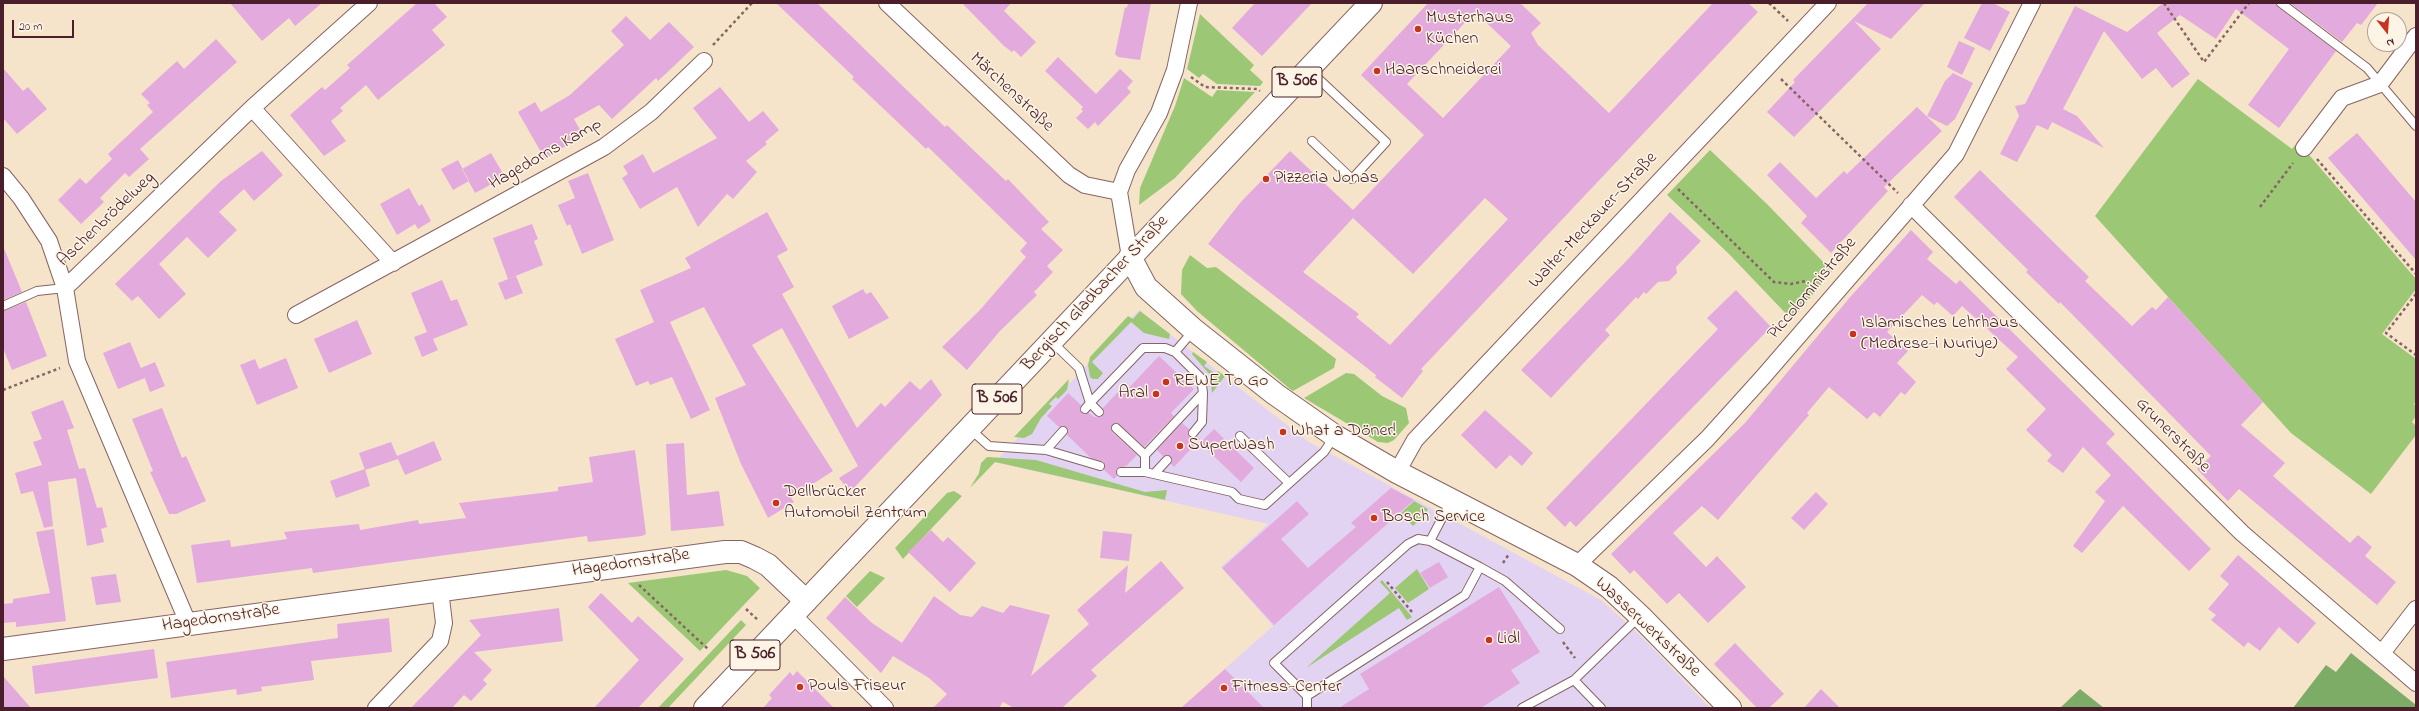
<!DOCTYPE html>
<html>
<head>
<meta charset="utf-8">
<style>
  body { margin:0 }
  #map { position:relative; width:2419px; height:711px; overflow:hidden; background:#f6e4ca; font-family:"Indie Flower",sans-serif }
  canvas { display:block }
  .frame { position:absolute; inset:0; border:4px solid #4a1f2b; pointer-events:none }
  .north { position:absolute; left:2367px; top:12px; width:40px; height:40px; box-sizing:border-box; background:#fcf5e5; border:1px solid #b59f9b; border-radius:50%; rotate:163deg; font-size:11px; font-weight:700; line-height:16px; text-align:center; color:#4a1f2b }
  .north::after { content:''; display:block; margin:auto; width:14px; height:18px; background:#c8321e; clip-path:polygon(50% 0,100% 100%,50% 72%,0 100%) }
  .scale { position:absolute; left:12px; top:20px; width:62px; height:18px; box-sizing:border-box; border:2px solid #4a1f2b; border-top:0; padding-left:5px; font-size:12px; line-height:14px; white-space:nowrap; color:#4a1f2b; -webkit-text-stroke:3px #fcf5e5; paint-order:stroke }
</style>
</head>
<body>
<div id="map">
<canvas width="2419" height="711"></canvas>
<div class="frame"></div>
<div class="north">N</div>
<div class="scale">20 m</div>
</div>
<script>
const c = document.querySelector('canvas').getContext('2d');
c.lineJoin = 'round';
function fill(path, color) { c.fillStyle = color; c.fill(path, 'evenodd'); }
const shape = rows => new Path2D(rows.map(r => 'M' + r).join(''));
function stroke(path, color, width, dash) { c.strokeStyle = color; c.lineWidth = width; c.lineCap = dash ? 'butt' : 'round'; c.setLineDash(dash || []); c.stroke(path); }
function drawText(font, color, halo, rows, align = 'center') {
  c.font = font + ' "Indie Flower",sans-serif'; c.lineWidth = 3; c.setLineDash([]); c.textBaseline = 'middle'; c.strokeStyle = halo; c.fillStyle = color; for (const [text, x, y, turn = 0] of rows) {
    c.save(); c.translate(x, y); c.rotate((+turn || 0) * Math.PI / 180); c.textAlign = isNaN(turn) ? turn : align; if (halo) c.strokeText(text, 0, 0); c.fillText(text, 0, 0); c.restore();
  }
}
fill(shape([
  [1139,310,1309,442,1601,600,1643,638,1710,708,1181,708,1273,626,1221,567,1268,524,995,462]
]), '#e3d3f2');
fill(shape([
  [1200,14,1254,65,1250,70,1263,82,1260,86,1217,84,1203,74,1199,78,1187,69],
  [1184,78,1212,97,1217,90,1255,92,1175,178,1139,205,1140,188,1175,106],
  [2198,79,2292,149,2295,145,2310,156,2416,279,2416,289,2382,334,2416,359,2416,401,2414,404,2416,406,2416,416,2412,422,2416,426,2416,435,2371,494,2291,433,2095,216],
  [1710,150,1767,204,1832,271,1792,320,1728,253,1667,195],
  [1190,255,1207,268,1216,267,1336,359,1334,368,1293,391,1290,389,1197,311,1181,294,1182,270],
  [1140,311,1170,334,1169,339,1144,333,1131,322,1092,362,1103,373,1098,379,1093,379,1090,377,1088,365,1090,357,1128,316,1133,319],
  [1193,352,1207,362,1204,366,1216,374,1218,371,1225,376,1212,393,1210,375,1192,354],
  [1346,373,1354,374,1382,396,1406,408,1409,423,1394,440,1388,443,1378,442,1304,398],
  [1069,379,1067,390,1058,399,1056,397,1049,404,1052,406,1041,418,1032,434,1024,438,1014,437],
  [987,457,1036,460,1145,492,1167,490,1165,500,995,462,970,488,979,473,981,463],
  [954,491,962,496,903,559,895,548,947,493],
  [1414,501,1428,509,1424,516,1413,526,1401,513],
  [1417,569,1429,589,1408,603,1395,588],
  [726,570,747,576,760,588,700,651,628,583],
  [870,571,885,578,857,607,846,596],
  [1382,580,1412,617,1407,620,1399,608,1306,668,1390,593,1380,582],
  [741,620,746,625,668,708,658,708]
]), '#9cc876');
fill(shape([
  [2351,653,2416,705,2416,708,2293,708,2326,665,2336,672],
  [2080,689,2104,708,2060,708]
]), '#7dac67');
fill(shape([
  [230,3,322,3,295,26,289,18,262,41],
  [417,3,434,3,447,17,432,30,445,45,378,100,366,85,340,108,343,111,331,121,346,141,324,156,290,115,322,87,325,90,350,68,347,65],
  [776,3,817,3,945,127,947,125,1006,181,1008,179,1049,222,1041,229,1063,250,1047,266,1053,272,1034,292,1037,295,1000,331,967,370,942,347,979,311,1026,257,1020,251,1027,243,928,147,926,149,852,79,854,77],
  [962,3,1011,3,1004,11,1036,42,1021,57,1014,50,1012,52,1004,46],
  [1128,3,1151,3,1140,60,1118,57,1115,54,1125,7,1127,8],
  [1255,3,1312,3,1262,56,1232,28],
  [1428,3,1520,3,1541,23,1531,33,1538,45,1609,113,1713,3,1748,3,1758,12,1421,369,1423,371,1402,398,1375,377,1376,375,1208,244,1240,203,1290,151,1353,210,1424,135,1361,75],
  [1475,12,1511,46,1443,118,1407,84],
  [1485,198,1508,219,1390,345,1356,317,1359,314,1303,272,1353,218,1413,274],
  [1868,3,1925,3,1891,39,1854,21,1881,49,1794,137,1767,112,1795,82,1793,80],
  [1982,3,1993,3,2010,12,1990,51,1964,38],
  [2161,3,2276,3,2278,7,2336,51,2279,128,2248,105,2289,49,2236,9,2216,39,2180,15,2157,33,2190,74,2172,88,2156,68,2142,79,2104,31,2063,109,2077,116,2104,148,2052,122,2048,130,2037,125,2017,162,2000,154,2019,116,2015,106,2025,104,2075,6,2127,32,2162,4],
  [2290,3,2378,3,2361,25,2357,23,2342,42],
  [626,16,650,40,669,22,694,47,658,81,656,78,612,119,599,105,574,119,583,135,545,159,518,112,535,102,541,112,570,95,624,45,611,31],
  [216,39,237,62,140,149,149,159,129,177,125,173,100,198,104,202,81,224,58,200,80,178,86,184,112,159,108,154,153,112,147,105,150,103,141,94,177,61,184,69],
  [1959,41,1975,48,1962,75,1947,67],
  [1058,57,1096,94,1120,69,1133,81,1127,88,1131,92,1098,126,1095,122,1088,129,1076,118,1083,111,1081,109,1083,107,1045,71],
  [3,68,23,91,28,87,47,109,17,134,3,118],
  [1953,73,1973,83,1955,119,1947,126,1927,116,1945,81],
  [720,87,749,122,763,111,779,130,765,142,767,144,746,161,757,172,733,199,727,194,698,227,677,187,640,209,622,178,628,174,623,166,643,154,653,173,717,138,693,108],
  [1917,107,1942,131,1884,187,1888,191,1831,253,1801,223,1807,216,1767,175,1780,162,1816,198,1844,171,1847,174],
  [2357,133,2416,202,2416,260,2328,158],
  [262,151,283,175,254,201,244,189,219,212,237,230,208,258,187,237,159,264,186,294,159,319,138,296,132,301,115,284,221,181],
  [491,153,505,177,475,193,462,169],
  [458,160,469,181,453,190,441,169],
  [1980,170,2089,277,2085,281,2132,326,2152,307,2156,310,2168,297,2263,402,2241,425,2285,463,2273,476,2350,543,2358,535,2372,547,2365,556,2396,582,2377,605,2239,489,2228,501,2212,485,2197,469,2211,456,2060,302,2059,304,2026,272,2028,270,1954,197],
  [588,173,614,240,582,254,570,224,567,226,558,205,575,198,568,181],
  [409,188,419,206,422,204,431,221,418,229,415,224,397,235,380,204],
  [767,212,788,250,777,256,794,287,782,294,857,428,881,403,885,407,910,381,920,390,931,379,942,395,850,492,839,478,858,466,782,328,752,345,833,471,791,498,794,502,768,518,741,464,715,398,746,385,704,307,670,322,710,410,691,419,672,377,650,385,648,381,636,386,615,339,654,322,640,290,691,268,685,258],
  [1670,212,1701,241,1676,267,1677,273,1669,281,1658,282,1646,294,1644,292,1638,299,1636,297,1605,330,1610,335,1551,398,1521,370,1631,256],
  [532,224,538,239,534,241,543,265,508,279,493,238],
  [1911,230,1933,252,1927,259,1956,284,1960,280,2115,434,2106,443,2211,549,2189,571,2123,506,2082,553,2073,546,2105,501,2095,492,2111,475,2083,447,2063,473,2047,461,2052,455,2026,430,2046,409,2006,369,2018,357,1962,306,1953,316,1937,302,1934,305,1922,295,1887,332,1908,351,1897,363,1916,382,1905,395,1901,392,1880,417,1874,412,1867,419,1829,387,1807,413,1809,415,1718,520,1702,506,1673,533,1706,567,1717,556,1746,587,1708,623,1679,593,1667,604,1634,570,1630,574,1611,554,1745,423,1851,296],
  [3,246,22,292,3,300],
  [516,276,523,293,505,300,498,283],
  [442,280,451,301,457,299,468,325,433,339,438,350,422,357,414,337,427,332,411,293],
  [863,289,866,294,871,292,889,318,849,339,832,306],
  [1736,290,1771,327,1576,527,1570,521,1565,527,1546,508,1718,329,1707,318],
  [26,302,47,356,12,370,3,348,3,311],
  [357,320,372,354,329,373,314,339],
  [130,342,145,378,118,389,103,353],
  [1159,356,1194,389,1171,413,1174,416,1144,447,1119,424,1112,425,1112,432,1137,455,1126,466,1116,469,1117,476,1114,479,1104,470,1104,462,1091,458,1067,435,1067,427,1059,427,1047,416,1068,393,1081,405,1080,408,1082,413,1089,413,1094,417,1101,417,1104,413,1103,408,1119,391,1123,394],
  [286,358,298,388,257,405,240,365,255,359,259,369],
  [155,362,165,386,150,392,141,368],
  [63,400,74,428,67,430,79,469,85,468,97,508,102,507,107,527,101,529,104,542,87,546,76,478,48,482,53,526,44,528,33,491,21,494,15,473,42,465,33,442,42,439,31,412],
  [162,408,182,458,186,456,206,501,176,514,169,514,150,472,153,471,132,419],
  [1485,410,1533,453,1522,466,1510,455,1496,469,1461,435],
  [1182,423,1189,429,1189,437,1197,437,1200,439,1174,467,1171,464,1171,456,1163,456,1157,450],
  [1214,429,1254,468,1241,482,1200,443],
  [434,441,442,460,405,475,398,459,365,470,359,453,391,442,397,456],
  [684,443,687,495,719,491,724,526,671,531,666,444],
  [635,450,646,534,642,536,588,542,587,536,313,573,312,568,197,583,191,545,230,540,231,547,287,539,284,532,359,524,360,530,418,520,419,524,466,518,459,503,558,491,558,487,593,482,589,457],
  [365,469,370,486,336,498,330,481],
  [1391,488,1414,500,1274,625,1222,568,1297,501,1309,514,1281,539,1308,568,1356,527,1351,523],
  [1816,492,1828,504,1804,530,1791,518],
  [54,529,66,621,16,627,16,622,3,623,3,604,13,603,13,599,50,593,36,532],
  [931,530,943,542,948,537,976,563,950,592,908,552],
  [1103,531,1132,534,1129,561,1100,558],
  [2238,555,2316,623,2298,644,2279,627,2260,651,2248,642,2244,647,2211,620,2216,615,2208,609,2229,584,2220,576],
  [1161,561,1184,588,1091,670,1097,676,1062,708,1014,708,1003,702,999,708,933,708,947,694,929,678,893,656,881,673,826,618,845,597,872,623,902,643,934,596,960,615,972,617,982,606,1003,613,1010,605,1050,615,1031,676,1089,624,1077,610,1128,565,1125,593],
  [1439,562,1448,577,1430,588,1420,573],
  [116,574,121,602,96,605,91,577],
  [1499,587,1540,652,1511,670,1520,683,1481,708,1339,708,1369,689,1360,674],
  [601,593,632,623,638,616,684,659,638,708,594,708,639,660,588,607],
  [559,608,563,641,474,652,492,670,483,680,487,684,471,701,464,695,452,708,411,708,481,635,469,620],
  [389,618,392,652,311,661,314,680,261,687,262,691,237,695,236,689,171,698,166,662,338,638,337,624],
  [1735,643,1784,694,1769,708,1757,708,1714,664],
  [154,649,158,678,35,694,32,666],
  [1225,669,1264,708,1181,708],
  [797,671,834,708,763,708,772,698,769,695,779,684,790,672,793,676],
  [3,676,31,708,3,708],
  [1821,689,1840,708,1804,708]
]), '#e3aadd');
const lane = shape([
  [2281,3,2367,68,2416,126],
  [1309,70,1386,142,1352,179,1312,141],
  [3,306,37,291,65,288],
  [1052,342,1079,368,1090,403,1143,348,1165,348,1175,352,1201,378,1203,393,1145,455,1145,472],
  [1175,352,1193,331],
  [1085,409,1090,403,1099,412],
  [1116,428,1145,455],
  [970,429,989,446,1046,450,1100,466],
  [1193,433,1202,422,1203,393],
  [1240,436,1289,483],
  [1046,450,1063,431],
  [1121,472,1145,472,1232,492,1239,499,1265,505,1324,452,1334,437],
  [1154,474,1167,460],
  [1430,541,1480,567],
  [1574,680,1601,708],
  [1307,696,1465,595,1480,567,1505,581,1560,629],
  [1307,708,1307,696,1274,663,1408,544,1418,539,1430,541,1451,501],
  [1522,708,1574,680,1640,616]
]);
const street = shape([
  [887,3,1069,175,1085,185,1119,192],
  [252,108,393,263],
  [2304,148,2342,98,2380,84,2416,36],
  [3,176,21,198,49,241,65,288],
  [1911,205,2242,533,2416,683],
  [1130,257,1119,192,1127,170,1159,113,1175,70,1189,3],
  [296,315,604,147,651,112,704,61],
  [1397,472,1415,440,1828,3],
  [1577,565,1707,439,1763,377,1956,154,2032,3],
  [793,615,885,708],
  [188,623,77,361,65,288,252,108,369,3],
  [2382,653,2416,609],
  [376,708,440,641,444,623,440,590]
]);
const secondary = shape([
  [1130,257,1146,287,1194,330,1275,394,1335,436,1397,472,1577,565,1609,587,1640,616,1730,708],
  [3,649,725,552,741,552,755,558,768,565,806,601]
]);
const primary = shape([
  [705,708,1371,3]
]);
stroke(lane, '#866463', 10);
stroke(street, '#866463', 18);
stroke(secondary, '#866463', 24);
stroke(primary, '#866463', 24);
stroke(shape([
  [1769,3,1788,21],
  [2164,3,2204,62,2249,3],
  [713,45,752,3],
  [1191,77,1205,87,1257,89,1260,91],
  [1781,79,1898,193],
  [2317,159,2416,274],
  [1678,189,1774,282,1791,284,1806,281,1815,289],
  [2260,207,2293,163],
  [2416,294,2386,333,2416,355],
  [3,390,60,368],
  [1503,563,1509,554],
  [1387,582,1412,612],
  [639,585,708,649],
  [746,609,759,621],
  [1563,642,1575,658]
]), '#866463', 2.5, [3, 3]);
stroke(lane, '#fff', 8);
stroke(street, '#fff', 16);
stroke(secondary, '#fff', 22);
stroke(primary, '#fff', 22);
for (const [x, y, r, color] of [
  [1418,29,4,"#c8321e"],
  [1377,71,4,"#c8321e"],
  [1266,179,4,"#c8321e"],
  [1853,334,4,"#c8321e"],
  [1166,382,4,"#c8321e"],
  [1156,394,4,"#c8321e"],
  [1283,432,4,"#c8321e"],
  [1180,446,4,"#c8321e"],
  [776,503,4,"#c8321e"],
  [1374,518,4,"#c8321e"],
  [1489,640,4,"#c8321e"],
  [800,687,4,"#c8321e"],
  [1224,688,4,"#c8321e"]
]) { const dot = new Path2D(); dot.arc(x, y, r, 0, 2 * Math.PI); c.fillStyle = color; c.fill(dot); stroke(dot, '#fcf5e5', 1.5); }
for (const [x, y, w] of [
  [1297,82,50],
  [997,399,50],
  [755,655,50]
]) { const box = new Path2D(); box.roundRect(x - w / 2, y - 15, w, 30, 3); c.fillStyle = '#fcf5e5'; c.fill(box); stroke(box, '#4a1f2b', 1); }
drawText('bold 17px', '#4a1f2b', null, [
  ["B 506",1297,82],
  ["B 506",997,399],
  ["B 506",755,655]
]);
drawText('18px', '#4a1f2b', '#fcf5e5', [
  ["Musterhaus",1426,19],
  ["Küchen",1426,40],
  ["Haarschneiderei",1385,71],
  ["Pizzeria Jonas",1274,179],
  ["Islamisches Lehrhaus",1861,324],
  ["(Medrese-i Nuriye)",1861,345],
  ["REWE To Go",1174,382],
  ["Aral",1148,394,"right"],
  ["What a Döner!",1291,432],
  ["SuperWash",1188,446],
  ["Dellbrücker",784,493],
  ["Automobil Zentrum",784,514],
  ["Bosch Service",1382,518],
  ["Lidl",1497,640],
  ["Pouls Friseur",808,687],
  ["Fitness-Center",1232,688]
], 'left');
drawText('18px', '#4a1f2b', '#fcf5e5', [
  ["Märchenstraße",1011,93,43],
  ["Hagedorns Kamp",546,155,-30],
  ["Aschenbrödelweg",107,220,-44],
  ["Walter-Meckauer-Straße",1594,221,-47],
  ["Piccoloministraße",1813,289,-50],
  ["Bergisch Gladbacher Straße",1096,294,-47],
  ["Grunerstraße",2172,436,45],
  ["Hagedornstraße",631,564,-8],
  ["Hagedornstraße",221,619,-8],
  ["Wasserwerkstraße",1647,628,43]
]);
</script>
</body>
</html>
